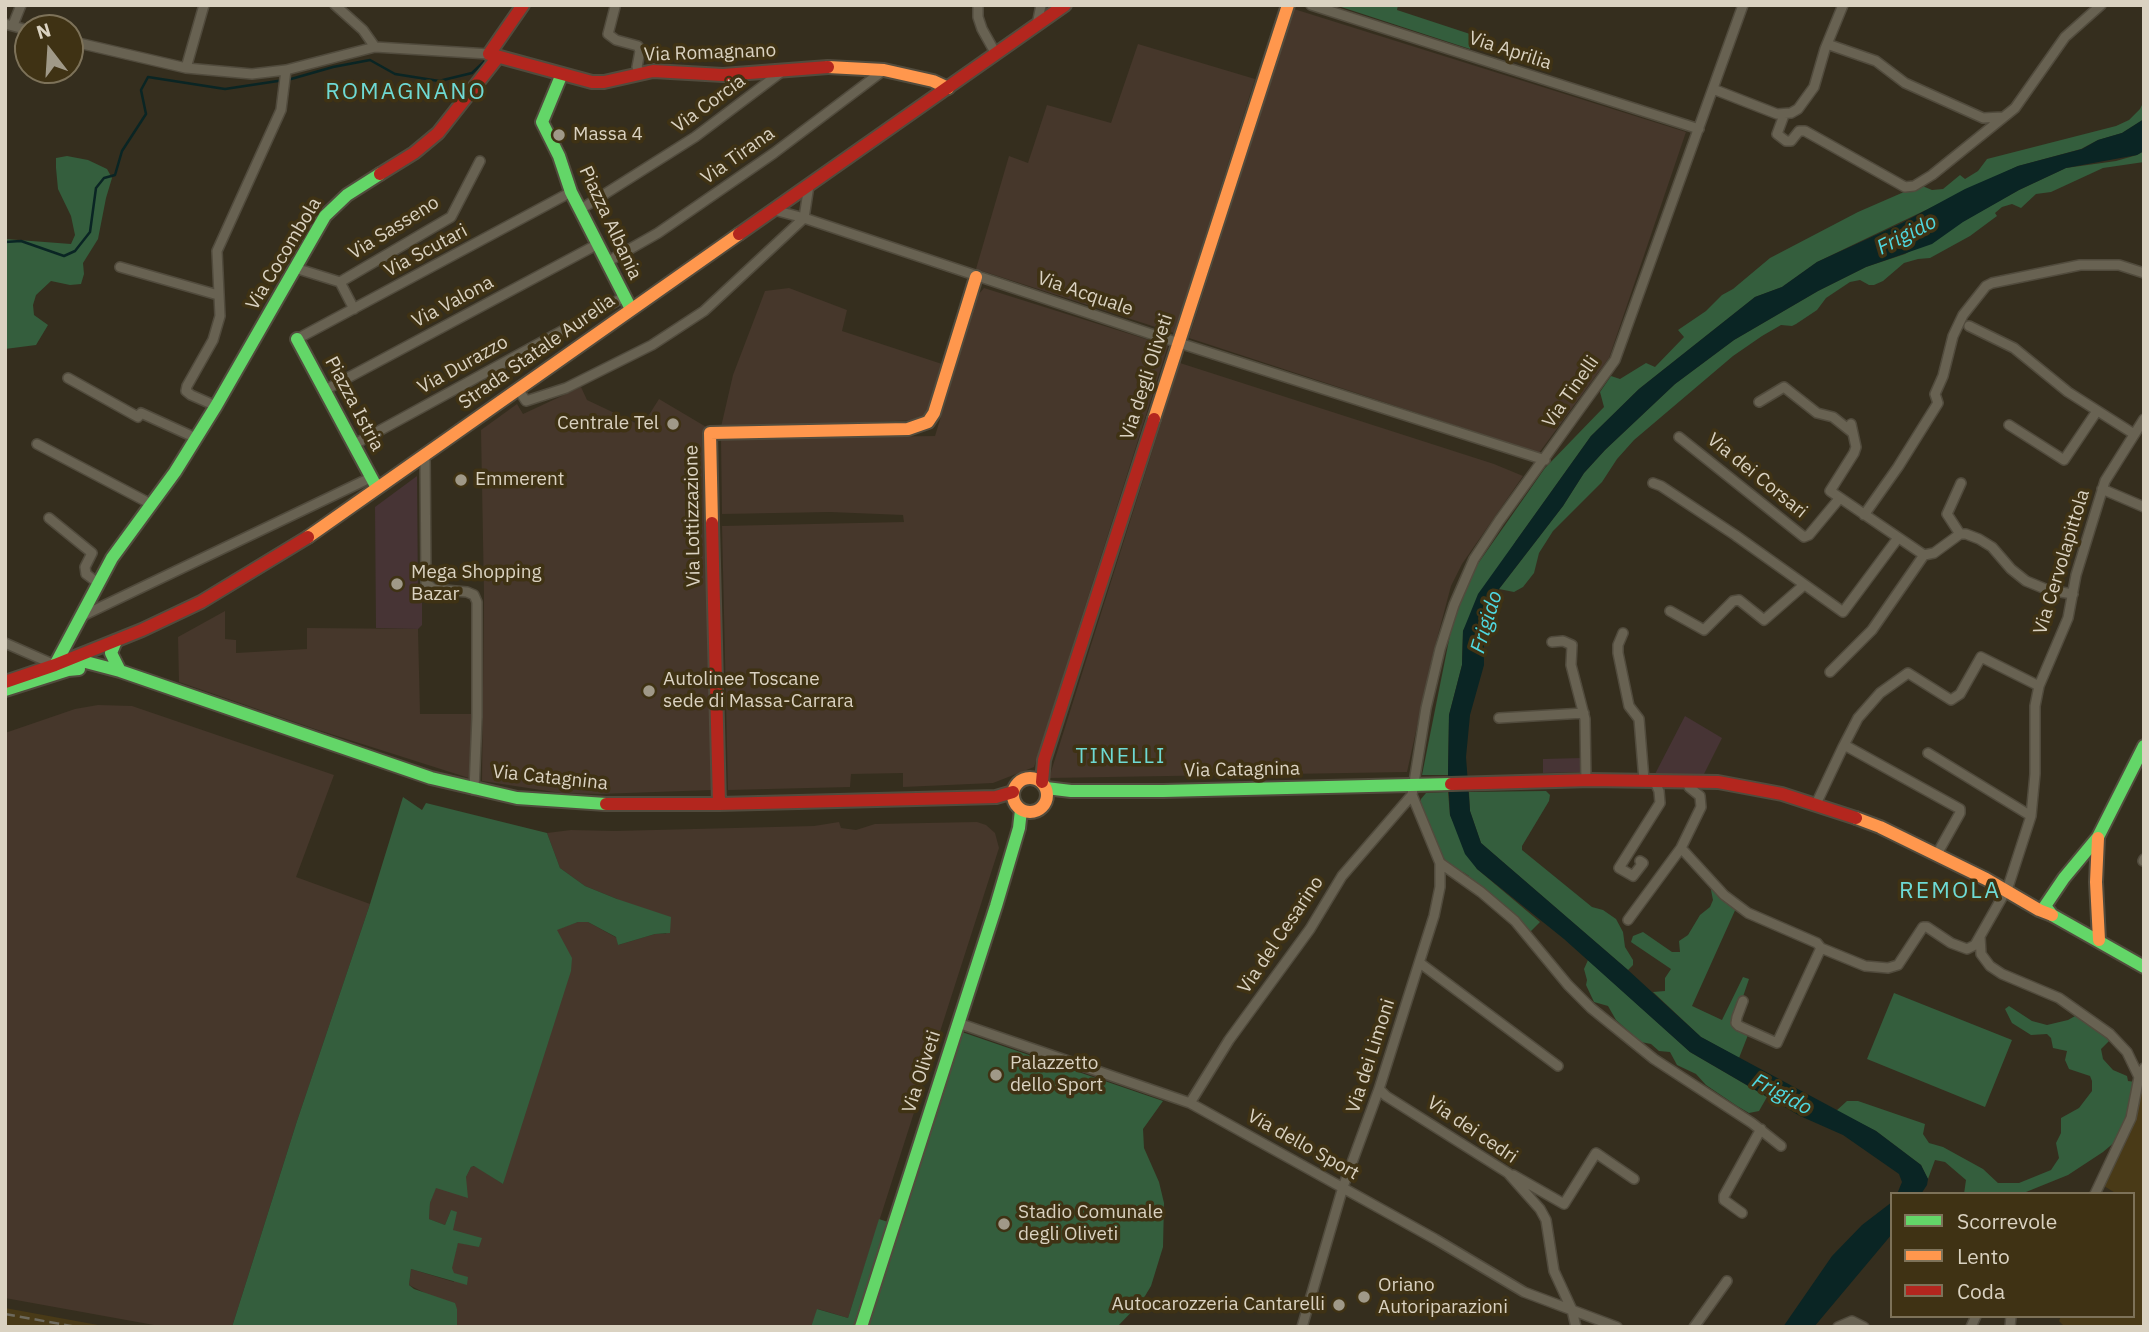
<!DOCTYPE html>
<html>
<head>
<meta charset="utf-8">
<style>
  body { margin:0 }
  #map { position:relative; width:2149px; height:1332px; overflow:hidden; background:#352e1e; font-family:"IBM Plex Sans",sans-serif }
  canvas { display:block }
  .frame { position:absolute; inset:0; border:7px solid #dad2c1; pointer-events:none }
  .legend { position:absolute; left:1890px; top:1192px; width:245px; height:126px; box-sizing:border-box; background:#3f3214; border:2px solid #7d7259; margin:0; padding:9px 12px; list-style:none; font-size:21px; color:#dad2c1 }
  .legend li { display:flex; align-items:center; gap:14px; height:35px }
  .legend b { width:35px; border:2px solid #7d7259 }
  .north { position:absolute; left:14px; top:14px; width:70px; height:70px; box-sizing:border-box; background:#3f3214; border:2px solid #7d7259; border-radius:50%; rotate:343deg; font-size:19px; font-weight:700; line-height:28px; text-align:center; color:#dad2c1 }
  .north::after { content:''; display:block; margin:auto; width:24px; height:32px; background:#a09988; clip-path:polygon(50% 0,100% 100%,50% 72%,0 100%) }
</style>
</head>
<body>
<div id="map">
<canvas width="2149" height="1332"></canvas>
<div class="frame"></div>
<ul class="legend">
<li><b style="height:9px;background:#63d668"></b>Scorrevole</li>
<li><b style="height:9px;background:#ff974d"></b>Lento</li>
<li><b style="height:9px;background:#b3261e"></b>Coda</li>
</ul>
<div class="north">N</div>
</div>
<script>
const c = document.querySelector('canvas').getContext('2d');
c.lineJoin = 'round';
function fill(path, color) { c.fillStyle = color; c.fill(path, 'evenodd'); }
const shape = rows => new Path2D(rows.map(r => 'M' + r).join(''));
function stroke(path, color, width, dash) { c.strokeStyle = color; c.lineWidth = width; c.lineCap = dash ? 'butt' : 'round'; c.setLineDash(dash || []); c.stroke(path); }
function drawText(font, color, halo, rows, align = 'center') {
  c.font = font + ' "IBM Plex Sans",sans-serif'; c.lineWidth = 7; c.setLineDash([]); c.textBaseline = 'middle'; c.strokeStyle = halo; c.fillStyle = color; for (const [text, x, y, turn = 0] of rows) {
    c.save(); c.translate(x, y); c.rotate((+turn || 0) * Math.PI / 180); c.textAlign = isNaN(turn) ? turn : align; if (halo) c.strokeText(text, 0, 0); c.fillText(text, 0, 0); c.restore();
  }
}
fill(shape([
  [417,476,418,597,422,598,422,625,418,629,376,628,375,507],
  [1685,716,1722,738,1703,776,1655,774],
  [1582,758,1582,772,1543,773,1543,759]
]), '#473435');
fill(shape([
  [1294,9,1686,132,1609,358,1539,453,1189,338],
  [1138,44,1255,79,1174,333,976,269,1009,156,1028,163,1047,105,1111,123],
  [789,288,847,310,842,331,942,364,924,420,721,427,733,375,765,291],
  [984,288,1168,346,1034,767,993,783,903,787,903,773,851,774,850,787,728,790,722,526,904,522,903,515,830,512,722,514,721,439,935,436,978,295],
  [1180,363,1494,464,1523,476,1462,564,1451,586,1434,650,1407,772,1049,778],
  [581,387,587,400,642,426,659,399,713,431,705,434,712,790,599,794,561,793,482,781,484,594,481,430,517,404,523,414],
  [225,611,225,639,236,640,236,653,307,649,307,628,418,629,420,714,474,714,472,779,315,729,179,682,178,637],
  [98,705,132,706,334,775,296,877,370,904,297,1121,232,1327,165,1327,5,1298,5,733,75,709],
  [839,822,841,828,856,830,875,824,977,822,986,825,995,833,999,848,848,1318,818,1309,811,1327,457,1327,457,1309,409,1285,411,1269,454,1282,451,1268,458,1242,469,1245,453,1230,451,1210,445,1225,429,1219,430,1203,435,1188,466,1177,471,1167,475,1166,503,1184,557,929,578,922,588,922,617,938,618,945,655,934,667,934,617,899,585,886,560,868,547,833,571,830,615,831,814,826]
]), '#46372b');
fill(shape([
  [2144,1071,2144,1327,2065,1327,2059,1321,2061,1316,2133,1316,2133,1194,2117,1194,2104,1186,2130,1126],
  [5,1308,109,1327,5,1327]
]), '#493a17');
fill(shape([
  [1335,5,1398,5,1397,10,1473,35,1470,49],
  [2144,101,2144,119,2122,133,2098,140,2081,149,2018,166,1817,262,1782,287,1755,297,1639,389,1591,436,1516,541,1463,631,1462,665,1449,715,1448,775,1422,775,1452,625,1458,601,1470,575,1545,468,1604,407,1600,392,1611,376,1620,379,1646,363,1655,367,1684,337,1678,330,1706,311,1722,295,1733,289,1770,258,1858,212,1920,185,1932,190,1943,189,1960,175,1965,179,1978,171,1987,159,2116,126,2129,120,2140,109],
  [2144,151,2144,162,2103,168,2051,192,2036,194,2021,208,2012,204,2002,207,1995,213,1997,216,1970,236,1930,258,1918,259,1904,263,1883,281,1874,285,1869,285,1860,280,1850,282,1826,298,1817,310,1796,324,1792,326,1781,325,1762,336,1733,356,1634,440,1617,459,1602,482,1553,531,1539,553,1534,573,1523,587,1514,592,1499,589,1563,506,1584,473,1605,450,1675,384,1734,340,1818,291,1866,267,1905,254,2019,190,2066,168,2116,161,2137,155],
  [67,156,88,160,107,169,112,178,106,198,98,239,83,263,84,274,81,284,70,285,51,281,36,295,33,305,34,315,48,325,36,345,5,349,5,239,71,244,75,235,71,216,58,189,56,168,56,158],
  [1546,791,1550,795,1549,801,1522,846,1522,850,1592,907,1603,910,1616,919,1623,932,1625,947,1633,960,1633,965,1628,970,1481,843,1470,811,1469,792],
  [1448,792,1450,815,1477,869,1540,922,1530,932,1526,929,1518,916,1514,917,1468,878,1469,876,1463,872,1461,874,1442,859,1421,807,1421,799,1426,793],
  [403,797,422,810,426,803,547,833,560,868,585,886,617,899,671,917,670,933,655,934,618,945,616,937,588,922,578,922,557,930,572,958,571,971,503,1184,474,1166,471,1167,466,1177,468,1198,436,1188,430,1203,429,1219,445,1225,451,1210,457,1212,453,1230,482,1238,479,1247,458,1243,452,1268,454,1273,468,1277,467,1285,411,1269,409,1285,414,1289,455,1303,457,1309,457,1327,232,1327,297,1121,370,904],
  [1714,887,1737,906,1692,1006,1722,1020,1743,977,1749,979,1734,1023,1748,1033,1748,1035,1739,1058,1701,1037,1653,992,1665,991,1665,978,1671,969,1631,942,1633,936,1643,932,1672,952,1680,952,1679,941,1688,935,1700,915,1710,907,1713,900,1711,890],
  [1588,960,1690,1052,1767,1097,1759,1111,1749,1113,1737,1106,1706,1085,1696,1074,1677,1065,1670,1052,1659,1051,1651,1044,1641,1042,1616,1020,1608,1006,1594,1002,1586,985,1587,980,1584,969],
  [1894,993,2012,1040,1985,1107,1867,1059],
  [2009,1006,2032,1021,2047,1025,2068,1020,2077,1015,2111,1039,2101,1049,2103,1059,2113,1070,2127,1076,2128,1081,2135,1082,2130,1113,2116,1141,2103,1152,2068,1175,2026,1192,1964,1194,1966,1180,1945,1162,1935,1160,1928,1179,1921,1165,1876,1131,1836,1111,1847,1101,1858,1101,1925,1124,1923,1134,1929,1143,1943,1147,1983,1169,1998,1183,2019,1183,2051,1170,2059,1158,2056,1143,2061,1133,2061,1118,2079,1108,2092,1091,2092,1081,2090,1076,2069,1069,2065,1060,2067,1051,2053,1048,2051,1038,2047,1034,2031,1035,2012,1023,2005,1009],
  [959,1031,1163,1101,1143,1129,1144,1148,1159,1182,1164,1203,1163,1247,1151,1286,1142,1301,1117,1327,866,1327],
  [879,1219,888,1222,853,1327,811,1327,817,1309,848,1318]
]), '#345e3d');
fill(shape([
  [2144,119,2144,151,2137,155,2066,168,2019,190,1963,222,1932,244,1866,267,1818,291,1734,340,1675,384,1605,450,1584,473,1563,506,1499,589,1491,606,1484,638,1484,665,1470,715,1466,757,1470,811,1481,843,1628,970,1701,1037,1876,1131,1921,1165,1928,1179,1927,1185,1921,1194,1897,1194,1902,1182,1899,1174,1843,1135,1800,1116,1690,1052,1564,939,1477,869,1465,854,1450,815,1448,775,1449,715,1462,665,1463,631,1478,594,1591,436,1639,389,1755,297,1782,287,1817,262,1902,223,1965,189,2018,166,2082,149,2098,140,2122,133],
  [1892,1202,1892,1234,1814,1327,1783,1327,1832,1256,1862,1225]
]), '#0a2524');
stroke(shape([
  [5,242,21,241,64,256,75,251,90,232,96,188,104,178,115,175,122,151,146,114,141,90,148,77,225,89,291,79,333,67,370,60,395,74,439,81,472,73,487,59]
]), '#0a2524', 2.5);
const street = shape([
  [335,5,363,30,375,47],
  [978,5,978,17,982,29,996,54],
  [1311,5,1699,129],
  [615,7,608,34,616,40,638,46,640,51,637,67,641,74],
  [5,24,28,30],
  [13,25,21,5],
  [1037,25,1041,5],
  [70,41,186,68,252,74,286,70,375,47,489,54],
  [1827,44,1876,61,1905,83,1983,118,2003,117],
  [186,68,204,5],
  [1713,89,1777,114,1791,113,1798,109,1814,87,1825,49,1843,5],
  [1784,115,1777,134,1786,141,1791,141,1799,131,1805,131,1905,187,1914,186,1932,175,2015,108,2065,37,2101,5],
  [581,209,695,137,784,70],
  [774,210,804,218,1151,334,1545,460],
  [607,262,658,233,774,153,884,70],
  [120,267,218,295],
  [295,268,340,282,354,309],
  [340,282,451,217,480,161],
  [1969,326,2014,348,2068,392,2134,434],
  [297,339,571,192],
  [68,378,138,417,141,413,196,438],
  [518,389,526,401,566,388,652,345,704,311,804,218,809,185],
  [325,390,598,244],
  [1759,402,1784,387,1817,413,1833,417,1853,433],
  [216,406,191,395,186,391,187,386,213,340,220,316,217,251,281,110,286,70],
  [1851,424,1856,447,1854,453,1830,491,1924,555,1934,553,1960,534,1966,534,1979,539,1992,547,2011,569,2026,581,2048,590,2073,594],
  [2009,425,2064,460,2097,411],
  [1679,437,1804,537,1809,535,1839,499],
  [37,444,151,504],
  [355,444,624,297],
  [425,453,426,583,433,589,467,592,474,595,477,602,477,717,474,790],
  [1653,483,1661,486,1735,535,1843,612,1898,538],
  [2102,489,2144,507],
  [1864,515,1898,467,1938,403,1935,394,1943,376,1953,336,1963,315,1986,286,1992,283,2080,265,2119,265,2144,273],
  [49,518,92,553,85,567,86,574,98,583],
  [1960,534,1947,514,1961,483],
  [1670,611,1704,630,1733,601,1739,600,1764,620,1804,585],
  [80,617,372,477],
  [1623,633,1618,645,1618,653,1629,706,1639,719,1644,780],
  [1552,642,1563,641,1572,645,1571,665,1585,719,1586,781],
  [5,643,55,665],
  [1830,672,1872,630,1924,555],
  [1499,718,1584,713],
  [1843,747,1858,718,1880,693,1908,673,1951,700,1960,694,1981,657,2039,686],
  [1928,753,2031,816],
  [1412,795,1426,708,1440,649,1454,605,1474,559,1499,521,1615,360,1743,5],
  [1816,804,1843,747,1848,747,1960,809,1960,813,1937,854],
  [1681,848,1724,895,1748,913,1817,943,1821,948],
  [1640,861,1643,863,1633,876,1619,868,1660,803,1659,791,1654,780],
  [2143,861,2144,859],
  [1440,863,1481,892,1515,921,1568,985,1591,1008,1654,1059,1752,1123,1781,1146],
  [1628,920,1681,848,1701,807,1700,796,1689,787,1688,781],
  [1980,936,1981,954,1990,966,2002,974,2059,998,2110,1034,2127,1052,2139,1077],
  [1420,963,1558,1066],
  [1743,1001,1737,1017,1736,1023,1739,1026,1777,1043,1821,948,1865,966,1888,968,1898,965,1923,927,1927,927,1951,943,1967,949,1975,945,2008,887,2031,816,2035,774,2035,706,2039,686,2068,618,2076,575,2105,481,2144,419],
  [958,1023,1190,1103,1435,1239,1524,1292,1617,1327],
  [1379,1089,1386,1096,1508,1173,1540,1209,1546,1220,1554,1271,1572,1310,1576,1327],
  [1190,1103,1229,1040,1310,929,1342,876,1412,795],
  [1513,1175,1564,1204,1596,1153,1634,1179],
  [2095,1194,2131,1118,2139,1077,2144,1068],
  [1742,1213,1724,1200,1724,1196,1761,1129],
  [1302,1327,1343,1187,1379,1089,1434,916,1440,887,1440,863,1412,795],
  [1694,1327,1727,1281],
  [1838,1327,1852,1321,1864,1327],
  [1971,1327,1976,1316],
  [2010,1327,2011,1316]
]);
const fast = shape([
  [561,76,542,122,559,156,571,192,631,309],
  [297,339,377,488],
  [116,641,111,653,120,671],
  [67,663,82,661,120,671,431,778,517,798,606,804],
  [55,665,112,558,175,472,216,406,325,216,347,195,380,174],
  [5,690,68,670,79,669],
  [2144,746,2098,837,2064,878,2045,906,2052,915,2144,967],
  [1046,788,1071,791,1163,791,1451,784],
  [861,1327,996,906,1019,828,1021,810]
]);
const slow = shape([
  [828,67,884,70,933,81,948,88],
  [1154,419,1288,5],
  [712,523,710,433,908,429,928,422,934,413,976,277],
  [308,537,739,234],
  '1013 795a17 17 0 1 1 34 0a17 17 0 1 1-34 0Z',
  [1856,818,1880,827,1986,879,2039,910,2052,915],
  [2098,838,2096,882,2099,940]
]);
const jam = shape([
  [523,5,489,54,592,82,604,82,653,71,723,75,828,67],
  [380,174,414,153,438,133,498,57],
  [739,234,1065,5],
  [712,523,719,804],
  [5,682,55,665,142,630,201,602,308,537],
  [1042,782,1044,760,1154,419],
  [1451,784,1591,780,1718,782,1782,794,1856,818],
  [606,804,719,804,996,797,1013,792]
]);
stroke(street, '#514b3d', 12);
stroke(fast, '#514b3d', 16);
stroke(slow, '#514b3d', 16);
stroke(jam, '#514b3d', 16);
stroke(street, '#686252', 9);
stroke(fast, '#63d668', 12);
stroke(slow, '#ff974d', 12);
stroke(jam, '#b3261e', 12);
stroke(shape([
  [5,1314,77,1327]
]), '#6d695c', 2.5, [10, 5]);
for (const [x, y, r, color] of [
  [559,135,7,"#a09988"],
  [673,424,7,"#a09988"],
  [461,480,7,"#a09988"],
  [397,584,7,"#a09988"],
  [649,691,7,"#a09988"],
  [996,1075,7,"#a09988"],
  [1004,1224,7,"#a09988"],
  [1364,1297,7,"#a09988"],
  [1339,1305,7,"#a09988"]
]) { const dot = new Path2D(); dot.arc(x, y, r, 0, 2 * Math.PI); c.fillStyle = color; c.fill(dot); stroke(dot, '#3f3214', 2.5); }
drawText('19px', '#dad2c1', '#3f3214', [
  ["Via Aprilia",1510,51,18],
  ["Via Romagnano",710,53,-2],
  ["Via Corcia",709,104,-36],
  ["Via Tirana",738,156,-35],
  ["Piazza Albania",610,223,65],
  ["Via Sasseno",394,228,-32],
  ["Via Scutari",426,251,-28],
  ["Via Cocombola",284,254,-59],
  ["Via Acquale",1085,294,19],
  ["Via Valona",453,302,-28],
  ["Strada Statale Aurelia",537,352,-35],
  ["Via Durazzo",463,365,-29],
  ["Via degli Oliveti",1147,377,-72],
  ["Via Tinelli",1571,392,-55],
  ["Piazza Istria",354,404,62],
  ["Via dei Corsari",1757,476,39],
  ["Via Lottizzazione",693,516,-91],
  ["Via Cervolapittola",2062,562,-73],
  ["Via Catagnina",1242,770,-1],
  ["Via Catagnina",550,778,6],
  ["Via del Cesarino",1281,935,-56],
  ["Via dei Limoni",1371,1056,-72],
  ["Via Oliveti",922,1072,-72],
  ["Via dei cedri",1472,1130,34],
  ["Via dello Sport",1303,1145,29]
]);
drawText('19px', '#dad2c1', '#3f3214', [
  ["Massa 4",573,135],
  ["Centrale Tel",659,424,"right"],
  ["Emmerent",475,480],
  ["Mega Shopping",411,573],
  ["Bazar",411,595],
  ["Autolinee Toscane",663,680],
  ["sede di Massa-Carrara",663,702],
  ["Palazzetto",1010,1064],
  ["dello Sport",1010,1086],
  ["Stadio Comunale",1018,1213],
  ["degli Oliveti",1018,1235],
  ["Oriano",1378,1286],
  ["Autoriparazioni",1378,1308],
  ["Autocarozzeria Cantarelli",1325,1305,"right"]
], 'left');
drawText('italic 21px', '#4fd8e0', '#3f3214', [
  ["Frigido",1907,235,-27],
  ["Frigido",1487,622,-73],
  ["Frigido",1782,1095,28]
]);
c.letterSpacing = '2px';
drawText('21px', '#6edad4', '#3f3214', [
  ["TINELLI",1121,757]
]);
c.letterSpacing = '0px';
c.letterSpacing = '2px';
drawText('23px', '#6edad4', '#3f3214', [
  ["ROMAGNANO",406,92],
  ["REMOLA",1950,891]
]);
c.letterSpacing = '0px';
</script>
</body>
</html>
